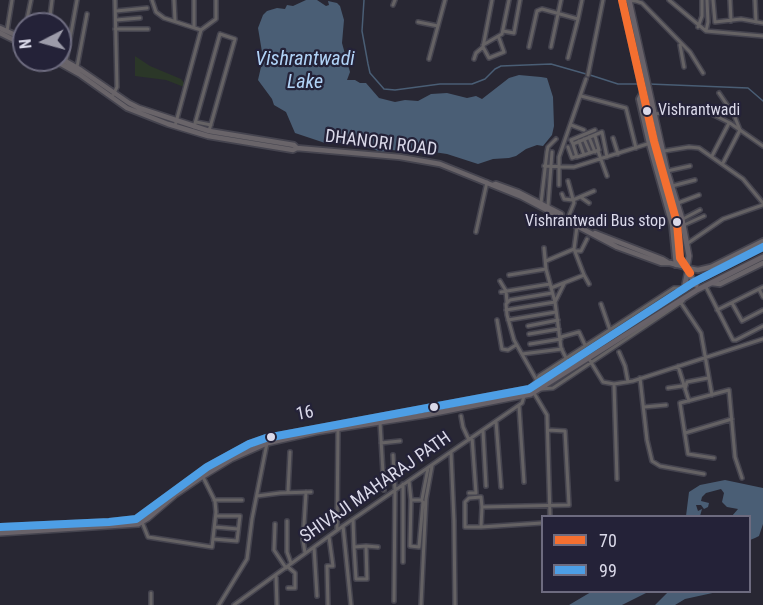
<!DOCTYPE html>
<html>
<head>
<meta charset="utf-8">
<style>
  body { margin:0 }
  #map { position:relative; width:763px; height:605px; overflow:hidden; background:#282733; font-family:"Roboto Condensed",sans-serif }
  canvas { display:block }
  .legend { position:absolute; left:541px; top:515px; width:210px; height:78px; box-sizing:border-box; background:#242238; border:2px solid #6d6b7f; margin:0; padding:8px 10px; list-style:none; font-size:18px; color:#dad9e9 }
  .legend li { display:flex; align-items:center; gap:12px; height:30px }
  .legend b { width:30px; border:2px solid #6d6b7f }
  .north { position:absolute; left:12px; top:12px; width:60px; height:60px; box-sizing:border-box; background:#242238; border:2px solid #6d6b7f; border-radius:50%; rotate:264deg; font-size:16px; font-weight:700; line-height:24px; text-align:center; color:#dad9e9 }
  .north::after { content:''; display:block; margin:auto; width:21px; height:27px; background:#9c9ba9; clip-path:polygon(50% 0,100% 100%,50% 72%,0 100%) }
</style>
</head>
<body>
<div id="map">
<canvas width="763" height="605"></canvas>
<ul class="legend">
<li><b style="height:8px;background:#f46f30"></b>70</li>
<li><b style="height:8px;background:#4d9ee5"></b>99</li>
</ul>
<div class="north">N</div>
</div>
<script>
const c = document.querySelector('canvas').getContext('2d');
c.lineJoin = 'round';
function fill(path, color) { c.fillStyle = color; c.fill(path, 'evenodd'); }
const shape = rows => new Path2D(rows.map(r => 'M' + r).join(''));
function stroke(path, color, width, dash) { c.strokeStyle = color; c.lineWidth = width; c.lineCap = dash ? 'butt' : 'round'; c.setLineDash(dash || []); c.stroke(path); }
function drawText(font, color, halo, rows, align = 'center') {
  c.font = font + ' "Roboto Condensed",sans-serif'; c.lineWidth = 4.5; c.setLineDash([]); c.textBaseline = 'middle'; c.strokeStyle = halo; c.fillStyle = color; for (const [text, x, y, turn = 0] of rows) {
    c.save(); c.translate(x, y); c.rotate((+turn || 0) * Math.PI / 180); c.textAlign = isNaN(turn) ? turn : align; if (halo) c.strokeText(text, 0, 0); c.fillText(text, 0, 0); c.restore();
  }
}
fill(shape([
  [135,56,150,66,181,79,185,84,184,87,166,80,135,76]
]), '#2b3728');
fill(shape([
  [306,0,317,0,326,6,329,5,328,1,337,3,340,6,344,20,342,43,350,72,347,80,355,80,360,83,366,83,379,98,395,102,405,100,418,101,431,94,447,93,467,98,476,96,482,99,509,78,519,75,541,77,547,78,553,97,554,126,552,135,543,146,537,145,526,149,516,156,509,158,493,159,478,164,447,154,427,151,412,154,406,151,391,150,382,152,351,143,325,143,295,133,286,112,274,105,272,99,258,80,263,58,258,28,263,15,267,11,277,8,285,9,287,5,293,6],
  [725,480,763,488,763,524,759,536,755,538,750,540,750,516,732,516,738,509,727,507,722,502,724,493,721,489,706,493,702,497,701,501,709,503,708,507,704,509,701,505,696,505,698,511,702,509,700,516,686,516,689,492,700,485],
  [591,592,648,592,622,605,569,605],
  [668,592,717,592,685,599,675,605,655,605]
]), '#4a5e75');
stroke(shape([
  [364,0,362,31,368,64,370,73,384,89,395,90,440,84,472,84,485,79,495,69,501,66,551,64,586,74],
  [590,75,618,84,638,84],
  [649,84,748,88,763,101]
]), '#4a5e75', 1.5);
const street = shape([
  [152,0,156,12,164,18,201,30],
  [174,0,175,21],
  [623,0,636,1,642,3,690,52,703,73],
  [669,0,706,31,763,36],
  [713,0,715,22,741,19,763,23],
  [730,0,731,21],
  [755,0,756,22],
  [393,5,395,0],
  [116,11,147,8],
  [578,19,582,0],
  [116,20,140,18],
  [418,22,438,26],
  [26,24,31,0],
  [49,24,52,0],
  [194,27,194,0],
  [698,27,702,16,702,0],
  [115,29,148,29],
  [201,30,216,19,216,0],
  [7,31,12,0],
  [503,31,514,33,520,0],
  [706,31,708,22,707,0],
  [483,45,502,34,509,0],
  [680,45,684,67],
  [483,47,489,58,504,52,499,38],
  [529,47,537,11,542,9,578,19,568,58],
  [551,47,561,0],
  [429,59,445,0],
  [474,59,476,53,483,47,492,0],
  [66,61,77,0],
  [77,67,87,14],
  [588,75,603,0],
  [719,93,734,115,740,130,723,163],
  [581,96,626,108,636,148],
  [112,97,117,87,115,0],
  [655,114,691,108,700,108,730,123,763,146],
  [196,122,211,125],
  [571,125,584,130],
  [175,126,201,30],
  [194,127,220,34,235,39,209,131],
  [595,130,571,140,573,144,602,132,607,157],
  [589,137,595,152],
  [613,138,618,154],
  [584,139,590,153],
  [579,141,584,155],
  [573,144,577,157,599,150,595,136],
  [568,147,572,158,577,156],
  [598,151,607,176],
  [664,151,689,147,699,148,743,179,763,203],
  [712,156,729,123],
  [544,166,574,167,660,140],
  [667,171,690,166],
  [559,185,559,157,586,79],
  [672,186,695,180],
  [562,194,564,199,573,200,594,191],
  [582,198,589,203],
  [541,203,547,152,548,147,556,139],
  [678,203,699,195],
  [548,206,552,152],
  [568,218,574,203,568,181],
  [683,219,700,210],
  [684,225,704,216],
  [476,232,487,182],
  [688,243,723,219,763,205],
  [544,248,546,269,555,302,561,348,567,360],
  [576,251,581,251,587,239],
  [546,261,574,249],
  [509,275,546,269],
  [584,275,589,284],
  [500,281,506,291,507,302],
  [705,285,733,340,736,340,763,326],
  [551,288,584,275,574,249,577,227],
  [759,289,763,297],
  [501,292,550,284],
  [681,303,701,333,712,395],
  [732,303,742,321,763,310],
  [601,304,610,330],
  [506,310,555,302,564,284],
  [717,310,763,287],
  [497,320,502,349,508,350,516,345],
  [508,320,556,312],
  [528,326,558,320],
  [529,334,559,329],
  [561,337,579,332,585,345],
  [530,344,561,339],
  [619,352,625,366,628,382],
  [522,354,562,349],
  [589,359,603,382,614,384,633,381,763,339],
  [678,366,689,401],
  [640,378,647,440,652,461,660,466,704,474],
  [536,379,514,340,507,315,506,304,510,300,552,293],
  [614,384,617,479],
  [533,386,539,376,674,288,683,288],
  [668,388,682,386],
  [541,389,553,388,683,301],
  [685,389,687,382,708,378],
  [534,393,547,415,550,516],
  [519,406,524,482],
  [644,407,666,405],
  [461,416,463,427,469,440],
  [496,421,501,487],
  [380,422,384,490],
  [483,431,486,486],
  [685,433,732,419],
  [381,443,400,441],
  [451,452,454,521,455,605],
  [393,455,395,490,394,601],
  [714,458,688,454,680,403,729,390,735,457,742,478],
  [409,481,411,500,421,500,423,502,419,547,410,546,411,500],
  [288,492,290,452],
  [469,493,476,493,472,437],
  [257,496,280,493,311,492],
  [422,499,428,468],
  [214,500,242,500],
  [353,519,354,547,366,546,367,579,356,579,354,547],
  [287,521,287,552,291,563],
  [142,522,148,537,212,547,216,512,215,501,203,477],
  [542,523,481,527,482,507,569,505,565,431,548,430],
  [275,524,274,550,286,568],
  [343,526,351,605],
  [215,527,238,529],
  [481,527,465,527,465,502,469,498,481,497,482,507],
  [337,530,338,427],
  [213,539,237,541,240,516,216,516],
  [366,546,378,547],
  [314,547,317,596],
  [305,553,303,540,306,492],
  [403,562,403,484],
  [276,575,277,605],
  [288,588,295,588,295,573,288,567],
  [151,605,151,593],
  [219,605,247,559,252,519,267,443],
  [234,605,343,526,522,403,524,396],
  [328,605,327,566,333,566,329,537],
  [421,605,426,499,432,466]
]);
const secondary = shape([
  [0,28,24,39],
  [0,33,24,45],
  [60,58,81,70,129,103,139,108,209,131,294,145,297,148],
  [54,60,79,74,127,108,168,124,208,136,293,150,297,148,400,157,440,164,522,197,617,247,661,263,670,263,686,267],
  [643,92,639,99,649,143,672,225,676,265],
  [493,185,496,184,518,192,561,214],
  [595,233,662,259,667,262],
  [687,268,698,270,711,267,763,241],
  [712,283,720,284,763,263]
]);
const primary = shape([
  [622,0,654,141,677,223,680,258,696,285],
  [629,0,667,171,682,219,689,256,687,267],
  [684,289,688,270],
  [0,527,109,522,136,519,207,467,249,444,266,438,529,389,694,282,763,247],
  [0,533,138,524,148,518,175,495,203,476,231,459,267,443,316,432,425,415,531,394,697,290,763,257]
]);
stroke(street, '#45444f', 6);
stroke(secondary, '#45444f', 8);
stroke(primary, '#45444f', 8);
stroke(street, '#656264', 3);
stroke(secondary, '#696469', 4.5);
stroke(primary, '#686269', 5);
stroke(shape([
  [622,0,654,141,677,223,680,258,690,273]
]), '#f46f30', 8);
stroke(shape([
  [0,527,109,522,136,519,207,467,249,444,266,438,529,389,694,282,763,247]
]), '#4d9ee5', 8);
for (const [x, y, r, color] of [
  [647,111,5,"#dad9e9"],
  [677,222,5,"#dad9e9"],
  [434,407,5,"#dad9e9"],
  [271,437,5,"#dad9e9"]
]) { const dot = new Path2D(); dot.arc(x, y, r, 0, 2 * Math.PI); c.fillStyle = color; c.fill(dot); stroke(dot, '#242238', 2); }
drawText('16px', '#dad9e9', '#242238', [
  ["Vishrantwadi",658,111],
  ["Vishrantwadi Bus stop",666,222,"right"]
], 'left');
drawText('18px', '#dad9e9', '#242238', [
  ["DHANORI ROAD",381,144,7],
  ["16",305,414,-11],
  ["SHIVAJI MAHARAJ PATH",376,488,-35]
]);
drawText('italic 20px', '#b1d3f7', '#242238', [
  ["Vishrantwadi",305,60],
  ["Lake",305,83]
]);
</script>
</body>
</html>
